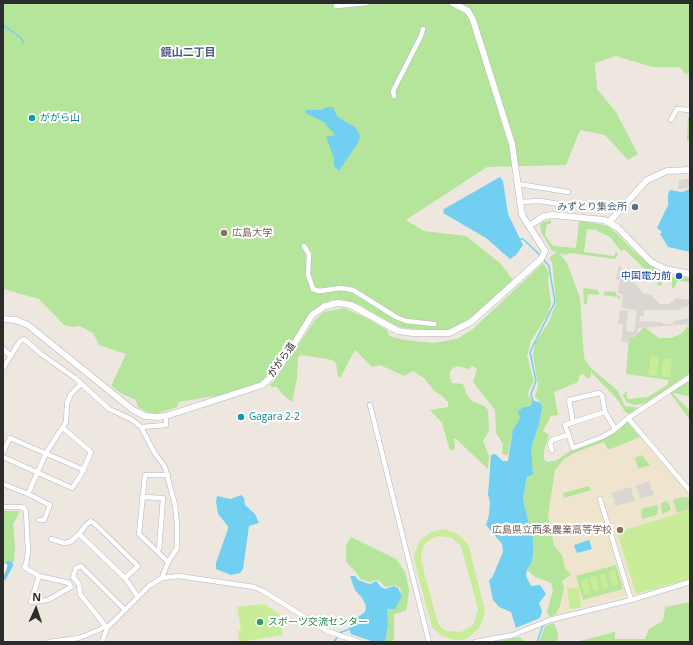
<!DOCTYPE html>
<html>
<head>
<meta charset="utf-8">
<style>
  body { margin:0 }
  #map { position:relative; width:693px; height:645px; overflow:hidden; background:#eee7df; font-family:"Open Sans",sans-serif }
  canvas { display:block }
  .frame { position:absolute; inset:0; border:4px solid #2c2c2c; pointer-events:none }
  .north { position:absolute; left:16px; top:589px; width:40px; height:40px; -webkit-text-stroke:3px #fff; paint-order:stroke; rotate:3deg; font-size:11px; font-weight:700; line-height:16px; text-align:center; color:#2c2c2c }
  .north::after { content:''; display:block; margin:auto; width:14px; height:18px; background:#2c2c2c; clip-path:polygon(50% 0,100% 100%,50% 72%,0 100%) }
</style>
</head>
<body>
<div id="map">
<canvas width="693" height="645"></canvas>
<div class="frame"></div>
<div class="north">N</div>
</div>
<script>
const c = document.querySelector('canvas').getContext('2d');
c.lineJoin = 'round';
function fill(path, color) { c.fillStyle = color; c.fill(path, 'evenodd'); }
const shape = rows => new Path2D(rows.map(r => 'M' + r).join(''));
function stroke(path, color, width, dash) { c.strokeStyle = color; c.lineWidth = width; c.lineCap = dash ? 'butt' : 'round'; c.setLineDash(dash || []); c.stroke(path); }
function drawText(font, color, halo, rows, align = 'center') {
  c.font = font + ' "Open Sans","Noto Sans JP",sans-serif'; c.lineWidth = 4; c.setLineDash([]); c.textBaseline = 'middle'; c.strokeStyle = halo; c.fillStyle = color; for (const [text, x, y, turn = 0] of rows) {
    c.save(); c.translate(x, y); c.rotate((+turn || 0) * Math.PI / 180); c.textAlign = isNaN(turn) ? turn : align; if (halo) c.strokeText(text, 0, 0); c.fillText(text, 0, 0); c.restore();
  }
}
fill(shape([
  [627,422,690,495,690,578,555,615,560,606,562,581,567,577,562,555,554,546,548,515,555,467,573,449,602,438]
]), '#efe5ce');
fill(shape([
  [3,3,690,3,690,72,686,75,680,67,652,67,616,56,595,63,597,89,616,112,638,154,628,160,605,135,580,130,566,165,487,167,406,220,424,231,466,236,500,263,513,280,474,315,456,327,442,331,402,328,389,323,360,305,344,300,331,300,319,307,309,317,283,363,251,390,179,402,177,407,152,415,138,407,136,400,122,394,111,386,126,354,99,345,93,333,80,326,73,327,64,325,39,299,3,289],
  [688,117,690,117,690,141,687,141],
  [551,220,551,224,547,224,545,235,553,246,576,248,579,221,600,224,608,226,615,232,635,252,662,275,662,285,658,286,656,280,624,249,621,251,610,237,596,230,587,229,584,252,614,256,616,251,618,254,615,259,570,253,565,255,559,253,567,263,580,298,584,358,590,367,618,391,625,406,639,408,630,414,626,413,616,398,591,372,591,376,588,379,583,374,580,375,578,382,554,392,558,415,551,416,543,431,549,435,544,451,544,460,548,462,557,460,573,449,614,432,627,422,640,437,608,450,604,442,576,452,564,459,555,470,548,515,554,546,562,555,565,568,571,575,562,581,564,588,560,606,555,615,549,617,547,611,553,590,551,583,535,577,526,569,531,564,533,555,533,540,523,499,531,459,531,449,539,424,542,408,541,403,535,397,538,385,533,355,535,343,549,322,556,303,552,262,549,258,557,252,552,251,541,232,540,224,543,222],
  [543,263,549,272,548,281,551,303,548,314,531,341,527,356,534,382,529,389,528,395,532,400,531,406,520,418,513,429,508,455,502,454,503,444,496,433,495,410,473,382,477,369,473,366,468,369,458,366,453,368,449,373,452,383,463,384,467,395,472,401,484,406,488,410,489,431,483,441,489,456,488,469,456,439,454,439,455,449,450,451,442,423,430,410,448,407,448,402,441,395,434,391,424,378,413,371,404,376,380,365,372,367,355,350,340,378,338,377,336,363,332,360,302,355,298,357,297,378,292,402,283,395,277,387,272,387,269,385,273,382,315,320,324,312,344,308,365,317,387,330,389,336,405,340,434,343,457,339,473,329],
  [674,276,690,278,690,282,677,281,675,287,672,288,672,278],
  [585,288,597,290,599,292,599,295,588,294,587,304,584,304,583,289],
  [605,291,616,292,616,295,620,296,619,302,618,297,603,295],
  [689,325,690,373,647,403,634,405,626,402,623,395,626,391,628,392,626,394,628,399,648,397,667,385,669,380,626,374,629,338,633,338,644,327,659,338,671,338,681,334],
  [690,379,690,397,675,393,673,394,690,411,690,420,670,393],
  [642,455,650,465,638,469,635,458],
  [589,486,591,490,564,498,563,493],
  [682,497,690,498,690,509,677,513,673,500],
  [666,501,669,504,671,510,662,514,661,503],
  [658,505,657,515,642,519,641,514,643,508],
  [3,511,20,511,13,524,15,546,14,562,6,562,3,565],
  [351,537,396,559,405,572,409,589,408,599,406,611,394,614,394,640,390,642,384,642,388,624,387,609,402,596,400,588,396,585,385,587,381,582,376,580,370,582,360,579,357,573,346,562,346,545],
  [616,565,623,589,583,600,576,576],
  [690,602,690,642,576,642,615,632,615,639,645,639,649,629,663,621,665,607],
  [554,623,558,634,557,642,539,642,545,626],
  [519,637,525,642,495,642,500,641]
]), '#b5e59b');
fill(shape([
  [651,356,659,357,657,376,648,375],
  [664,358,672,359,670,377,661,376],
  [690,510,690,579,636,594,617,532],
  [445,529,458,534,468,544,485,611,484,617,478,629,468,638,461,640,455,640,442,636,432,627,414,560,415,553,420,540,431,532],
  [439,536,452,538,461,546,478,609,474,624,461,632,446,631,438,624,421,561,421,553,424,545,431,539],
  [615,570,619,585,612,586,608,572],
  [605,573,609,588,603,590,599,575],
  [596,576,600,590,594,592,589,578],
  [587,579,591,593,585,595,580,581],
  [579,587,581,608,570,609,567,588],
  [264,604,279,614,283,635,239,642,238,631,241,630,237,607]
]), '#c8ec97');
fill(shape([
  [690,178,690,188,678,189,679,180],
  [619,265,643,293,651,295,660,304,669,304,677,298,690,300,690,305,678,310,644,310,644,316,640,316,639,321,662,322,663,324,673,324,674,321,690,318,690,324,638,328,637,334,633,338,629,338,628,343,621,342,623,325,618,324,620,310,628,311,626,331,634,332,637,310,621,308,623,294,618,293,620,279,616,280],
  [650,481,651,490,653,490,654,495,639,499,639,492,635,486],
  [631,487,633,491,632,494,636,500,615,506,614,502,615,499,612,497,611,493,620,490,622,491,623,489]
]), '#dad7d2');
fill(shape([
  [328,107,333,107,337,116,344,121,355,127,360,135,359,141,339,171,334,166,334,158,326,137,335,135,324,122,305,113,306,110,321,110],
  [500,177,503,181,508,214,523,245,516,255,510,259,486,238,443,213,444,209],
  [690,189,690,252,668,247,660,234,662,232,657,228,668,205,668,194,670,190,682,192],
  [532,400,541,403,542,408,539,424,531,449,533,474,527,477,523,499,529,524,532,528,533,540,533,555,531,564,527,569,526,576,531,586,540,585,546,594,539,603,542,611,540,618,516,628,511,612,499,607,493,600,489,580,492,578,503,552,502,544,486,525,489,515,490,502,488,495,491,455,495,454,503,461,508,461,513,429,520,418,518,411,524,407,531,406],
  [241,495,244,498,245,505,255,514,259,523,249,526,243,569,240,573,231,575,216,569,216,563,228,529,228,526,218,514,216,502,217,496,231,499],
  [589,540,592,549,577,553,574,545],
  [350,576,355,576,358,580,370,584,376,581,381,587,385,589,394,586,398,588,402,596,395,609,387,609,388,624,385,642,374,642,351,634,348,624,365,612,366,606,362,598,355,590]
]), '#71cff1');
stroke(shape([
  [3,25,21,38,24,43],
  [520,239,523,239,541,256],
  [533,401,531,394,536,381,530,352,555,302,549,266,543,259],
  [339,633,350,629],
  [334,642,337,637],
  [537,642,543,625]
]), '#71cff1', 1.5);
stroke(shape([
  [3,576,9,565]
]), '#71cff1', 8);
const street = shape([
  [336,6,367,3],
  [394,96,393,91,421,36,423,29],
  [671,120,677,109,690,110],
  [518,184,568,192],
  [520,202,540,201,559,204],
  [304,246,309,254,308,274,313,289,319,291,341,288,353,290,396,317,406,321,434,324],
  [3,349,11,356],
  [3,368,20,341,24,339,41,354,75,378,109,409,131,419,141,427,154,452,165,467,175,505,177,524,177,548,168,562,162,578],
  [370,405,429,642],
  [605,412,565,425,573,448,602,437,613,431,628,418,690,377],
  [628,418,690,491],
  [573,423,569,400,599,393,602,395,605,412,615,429],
  [141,427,166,425,166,416],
  [552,450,550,444,552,440,568,435],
  [3,452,10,438,84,470],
  [3,457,72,488,81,475,91,452,63,428],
  [3,484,28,494,46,453,66,422,67,403,71,394,81,384],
  [28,494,50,505,44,520,39,520],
  [142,497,163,498,159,549,157,551],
  [600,499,631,600],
  [3,507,21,507,24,508,26,511,28,552,26,564,24,567,39,576,69,583,71,587,48,600,31,602,39,576],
  [51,539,64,543,70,542,79,534],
  [168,562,139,534,145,475,168,475],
  [3,572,5,566],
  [125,578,138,566,94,523,91,521,86,525,79,534,125,578,138,597],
  [107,628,80,594,79,584,73,577,76,568,81,566,125,610],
  [49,642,79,638,101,629,105,625],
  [102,642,107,628,149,586,162,578,179,576,254,587,263,591,327,631,359,642],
  [475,642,513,635,550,620,631,600,690,582]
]);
const secondary = shape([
  [609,222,647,180,667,171,690,170],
  [529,226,544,216,553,215,604,220,617,227,651,262,665,269,690,274],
  [3,319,16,320,28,325,133,410,145,416,157,417,166,416,262,385,272,376,281,365,312,315,325,306,338,303,351,305,398,331,413,333,449,333,471,322,541,259,545,251,522,215,512,144,473,20,468,11,453,3]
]);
stroke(street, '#b2b5c0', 5.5);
stroke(secondary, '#b2b5c0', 7);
stroke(street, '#fff', 4.5);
stroke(secondary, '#fff', 6);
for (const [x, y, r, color] of [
  [32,118,4,"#0f9aa8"],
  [635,207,4,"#5c6f8a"],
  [224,233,4,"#8d6e63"],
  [679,276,4,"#1a4fb4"],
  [241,417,4,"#0f9aa8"],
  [620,530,4,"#8d6e63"],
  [260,622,4,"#2e9e5b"]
]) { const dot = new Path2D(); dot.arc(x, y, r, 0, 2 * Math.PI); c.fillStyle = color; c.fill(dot); stroke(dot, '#fff', 1.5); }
drawText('10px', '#0d838f', '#fff', [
  ["ががら山",40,118],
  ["Gagara 2-2",249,417]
], 'left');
drawText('10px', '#4e5e75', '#fff', [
  ["みずとり集会所",627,207]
], 'right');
drawText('10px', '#785e54', '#fff', [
  ["広島大学",232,233],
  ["広島県立西条農業高等学校",612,530,"right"]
], 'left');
drawText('10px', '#164399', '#fff', [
  ["中国電力前",671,276]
], 'right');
drawText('10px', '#2c2c2c', '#fff', [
  ["ががら道",282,360,-55]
]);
drawText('10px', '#27864d', '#fff', [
  ["スポーツ交流センター",268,622]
], 'left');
drawText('bold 11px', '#4c557e', '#fff', [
  ["鏡山二丁目",188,53]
]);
</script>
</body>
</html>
